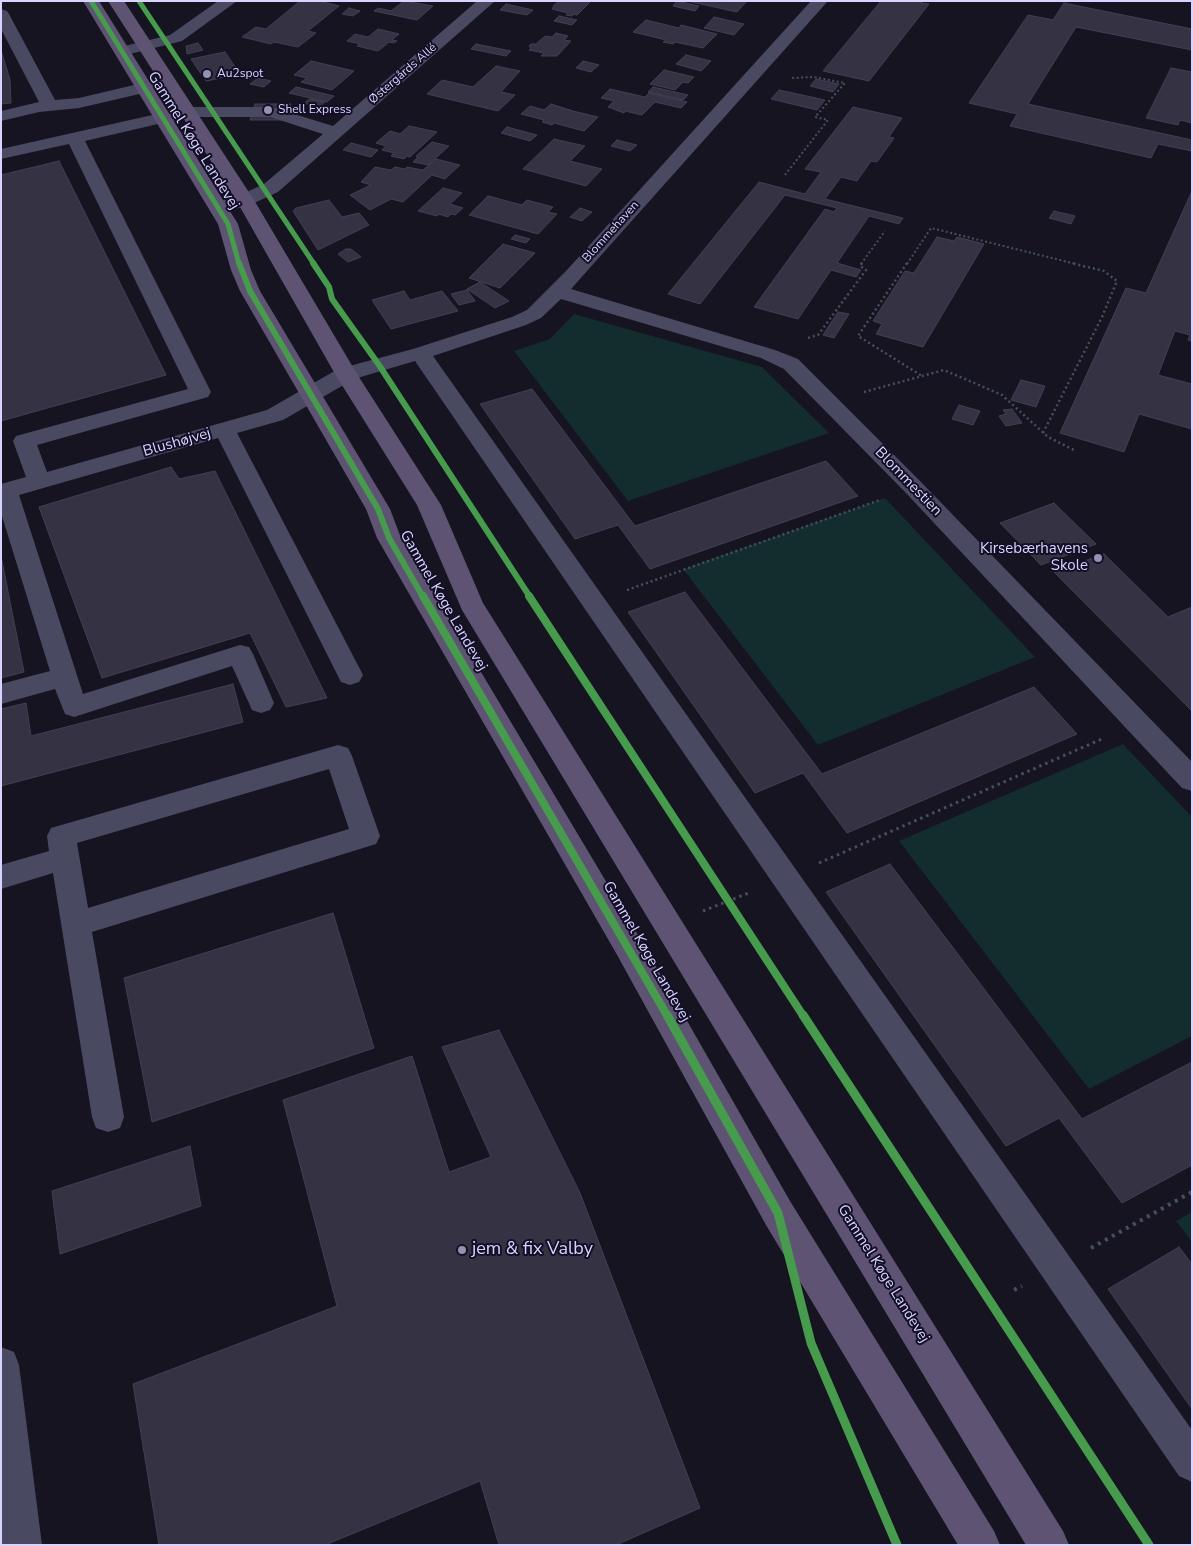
<!DOCTYPE html>
<html>
<head>
<meta charset="utf-8">
<style>
  body { margin:0 }
  #map { position:relative; width:1193px; height:1546px; overflow:hidden; background:#161421; font-family:"Nunito Sans",sans-serif }
  canvas { display:block }
  .frame { position:absolute; inset:0; border:2px solid #d9d4ff; pointer-events:none }
</style>
</head>
<body>
<div id="map">
<canvas width="1193" height="1546"></canvas>
<div class="frame"></div>
</div>
<script>
const c = document.querySelector('canvas').getContext('2d');
c.lineJoin = 'round';
function fill(path, color) { c.fillStyle = color; c.fill(path, 'evenodd'); }
const shape = rows => new Path2D(rows.map(r => 'M' + r).join(''));
function stroke(path, color, width, dash) { c.strokeStyle = color; c.lineWidth = width; c.lineCap = dash ? 'butt' : 'round'; c.setLineDash(dash || []); c.stroke(path); }
function drawText(font, color, halo, rows, align = 'center') {
  c.font = font + ' "Nunito Sans",sans-serif'; c.lineWidth = 4; c.setLineDash([]); c.textBaseline = 'middle'; c.strokeStyle = halo; c.fillStyle = color; for (const [text, x, y, turn = 0] of rows) {
    c.save(); c.translate(x, y); c.rotate((+turn || 0) * Math.PI / 180); c.textAlign = isNaN(turn) ? turn : align; if (halo) c.strokeText(text, 0, 0); c.fillText(text, 0, 0); c.restore();
  }
}
fill(shape([
  [574,314,762,367,829,433,628,501,514,351,550,339],
  [885,498,1035,657,818,745,683,569],
  [1123,744,1192,817,1192,1036,1089,1089,899,841],
  [1192,1212,1192,1242,1176,1221]
]), '#132c2d');
const building = shape([
  [300,1,319,1,339,6,308,31,316,33,298,47,274,42,271,44,242,37,256,27,266,29,300,1],
  [404,1,433,6,417,20,374,11,378,8,391,11,404,1],
  [561,1,591,1,577,15,573,14,572,16,566,15,568,13,552,9,555,4,561,1],
  [677,1,699,6,695,11,673,6,677,1],
  [687,1,747,1,737,12,687,1],
  [881,1,922,1,921,3,929,4,869,81,823,71,881,1],
  [1064,3,1192,29,1192,50,1076,27,1028,104,1192,140,1192,151,1158,144,1151,158,1010,126,1017,114,969,103,1028,15,1053,20,1064,3],
  [506,4,533,10,527,15,500,10,506,4],
  [349,8,360,11,353,16,342,14,349,8],
  [559,16,577,20,572,25,554,21,559,16],
  [714,17,744,24,734,35,704,28,714,17],
  [646,20,679,28,681,25,717,34,703,48,675,42,673,44,663,42,666,40,633,32,646,20],
  [378,29,399,34,392,40,397,41,394,43,389,42,378,51,357,46,360,44,347,41,355,34,368,37,378,29],
  [556,33,568,36,564,40,571,41,557,56,541,56,544,53,529,50,531,49,529,46,531,44,536,44,545,36,552,37,556,33],
  [198,43,203,50,187,54,186,46,198,43],
  [476,44,511,51,506,56,471,49,476,44],
  [1,50,10,80,11,103,1,104,1,50],
  [225,52,240,74,206,81,191,59,225,52],
  [686,55,711,61,701,71,676,64,686,55],
  [311,61,354,71,332,90,301,82,307,78,294,75,311,61],
  [583,61,599,65,591,72,576,68,583,61],
  [496,66,520,71,501,92,515,95,498,111,427,94,442,80,473,87,496,66],
  [1171,68,1192,72,1192,123,1180,120,1178,125,1146,118,1171,68],
  [664,70,694,77,688,83,683,82,675,90,650,84,664,70],
  [258,78,271,81,264,87,250,84,258,78],
  [816,79,839,84,833,92,810,86,816,79],
  [296,87,334,96,327,102,289,93,296,87],
  [653,87,688,95,683,100,648,92,653,87],
  [610,89,645,97,649,93,687,102,681,108,655,102,642,115,625,111,624,113,608,107,614,101,601,98,610,89],
  [779,90,825,100,817,110,771,99,779,90],
  [310,99,325,102,319,107,304,103,310,99],
  [255,104,291,104,286,120,250,120,255,104],
  [551,104,573,111,598,117,584,131,554,123,552,125,542,122,544,120,521,114,530,106,544,110,551,104],
  [853,107,902,118,889,137,894,138,877,162,871,161,857,181,841,177,825,199,903,218,899,224,869,216,837,263,861,270,856,277,831,270,798,319,754,307,825,209,834,212,837,208,785,195,700,304,668,294,759,182,805,194,821,172,805,169,853,107],
  [409,126,437,132,410,157,407,156,404,159,391,156,394,153,382,150,386,146,376,143,390,131,400,134,409,126],
  [507,127,537,135,530,141,501,133,507,127],
  [554,139,585,146,570,161,602,169,586,186,523,169,554,139],
  [617,140,637,145,630,151,611,146,617,140],
  [432,142,449,146,428,165,413,162,418,157,416,156,432,142],
  [351,143,378,150,371,157,343,150,351,143],
  [436,159,460,165,445,179,432,175,403,202,391,199,370,210,350,195,371,185,361,182,375,167,391,170,395,167,405,169,407,167,423,170,436,159],
  [59,161,166,375,1,421,1,175,59,161],
  [443,188,462,193,450,204,463,208,455,215,451,214,448,217,439,214,437,216,418,211,443,188],
  [1192,191,1192,341,1188,340,1190,335,1175,331,1158,375,1192,384,1192,429,1139,414,1124,452,1060,433,1126,288,1146,293,1192,191],
  [488,196,522,205,527,200,553,207,548,212,557,214,538,234,469,215,488,196],
  [329,200,342,217,359,213,369,225,318,250,293,211,296,208,329,200],
  [580,208,592,212,582,221,570,217,580,208],
  [1054,211,1075,216,1071,224,1049,218,1054,211],
  [515,235,530,239,526,243,511,239,515,235],
  [937,237,954,241,957,237,984,244,923,347,876,334,882,324,873,321,905,271,914,273,937,237],
  [503,244,535,253,500,288,469,278,503,244],
  [346,249,351,249,361,257,348,262,338,254,346,249],
  [480,282,509,301,495,308,467,289,480,282],
  [467,290,475,301,459,305,451,294,467,290],
  [404,291,410,300,442,291,458,311,391,329,372,300,404,291],
  [838,312,849,314,834,338,823,335,838,312],
  [1021,380,1045,386,1036,407,1011,400,1021,380],
  [532,389,635,526,826,461,858,496,650,569,618,525,575,539,480,404,532,389],
  [959,405,980,411,973,425,952,419,959,405],
  [1012,409,1022,423,1006,426,999,416,1006,414,1003,410,1012,409],
  [171,467,179,479,215,471,327,698,286,707,250,633,102,678,39,507,171,467],
  [1054,503,1096,544,1041,565,1000,523,1054,503],
  [1104,554,1168,617,1192,607,1192,711,1054,572,1104,554],
  [1,556,24,672,1,678,1,556],
  [685,592,822,774,1034,687,1077,734,847,833,803,773,755,793,628,612,685,592],
  [233,684,243,722,1,786,1,709,26,703,31,736,233,684],
  [890,864,1082,1119,1192,1062,1192,1165,1122,1203,1059,1118,1006,1146,826,892,890,864],
  [333,913,374,1048,152,1122,124,978,333,913],
  [499,1030,580,1193,700,1508,616,1545,499,1545,480,1481,325,1545,159,1545,133,1384,337,1306,283,1100,412,1056,449,1172,491,1157,442,1047,499,1030],
  [190,1146,201,1206,60,1254,52,1191,190,1146],
  [1179,1247,1192,1264,1192,1409,1108,1289,1179,1247]
]);
fill(building, '#343243');
stroke(building, '#433f54', 1);
stroke(shape([
  [785,175,828,120,815,117,845,83,814,77,790,78],
  [861,264,885,231],
  [907,264,931,228,1076,264]
]), '#44505f', 2, [2, 2.5]);
stroke(shape([
  [907,263,858,336,922,376],
  [808,338,818,335,866,270,860,266,862,263],
  [864,392,944,370,1002,395,1048,437,1074,450],
  [1043,433,1102,317,1117,281,1104,271,1071,263],
  [627,590,880,500]
]), '#44505f', 2.5, [2, 3]);
stroke(shape([
  [819,863,1104,738],
  [703,911,751,892]
]), '#44505f', 3, [2.5, 4]);
stroke(shape([
  [1091,1248,1192,1192],
  [1014,1290,1022,1286]
]), '#44505f', 4, [3, 5]);
fill(shape([
  [218,1,237,1,182,41,122,56,116,54,114,51,116,48,170,35,218,1],
  [477,1,495,1,278,192,252,204,218,214,211,212,209,208,211,204,238,196,264,184,323,134,270,117,188,117,85,141,211,392,208,397,37,445,47,472,267,410,338,369,413,349,512,317,527,310,566,271,811,1,828,1,571,289,775,350,798,359,922,483,1192,762,1192,791,1182,788,906,493,784,369,761,358,561,299,541,318,526,325,433,356,1192,1430,1192,1482,1179,1476,415,361,354,379,283,420,237,433,363,675,359,682,350,685,341,682,218,438,19,495,83,694,240,645,249,647,253,654,274,703,270,710,261,713,252,710,232,666,74,717,65,714,55,689,1,704,1,684,50,671,1,513,1,484,26,477,13,441,16,436,188,389,69,144,1,159,1,149,188,107,271,107,333,126,477,1],
  [1,9,7,11,9,14,55,100,79,98,168,77,174,78,176,82,174,86,79,108,39,112,1,121,1,111,39,102,1,29,1,9],
  [338,745,348,748,352,756,380,836,376,844,92,932,124,1117,120,1128,108,1132,96,1128,92,1117,53,873,1,889,1,865,49,851,47,836,51,828,338,745],
  [329,769,349,829,88,908,77,843,329,769],
  [1,1347,14,1352,19,1365,42,1545,2,1545,1,1347]
]), '#4a4962');
fill(shape([
  [83,1,99,1,238,224,251,270,260,291,390,509,401,538,638,935,790,1201,994,1531,1000,1545,958,1545,766,1225,616,953,377,538,366,509,240,291,231,270,218,224,83,1],
  [108,1,124,1,254,200,357,374,441,505,483,603,1063,1531,1069,1545,1026,1545,462,610,417,505,335,374,236,200,108,1]
]), '#5e5373');
stroke(shape([
  [91,1,228,224,239,264],
  [139,1,314,264]
]), '#469c4c', 5);
stroke(shape([
  [239,263,250,291,378,509,389,538,423,597],
  [313,263,329,287,332,299,379,365,530,597]
]), '#469c4c', 6);
stroke(shape([
  [423,596,668,1017],
  [529,596,804,1017]
]), '#469c4c', 8);
stroke(shape([
  [667,1015,778,1213,811,1343,897,1545],
  [803,1015,1149,1545]
]), '#469c4c', 9);
for (const [x, y, r, color] of [
  [207,74,5,"#9591b1"],
  [268,110,5,"#9591b1"],
  [1098,558,5,"#9591b1"],
  [462,1250,5,"#9591b1"]
]) { const dot = new Path2D(); dot.arc(x, y, r, 0, 2 * Math.PI); c.fillStyle = color; c.fill(dot); stroke(dot, '#130f26', 2); }
drawText('12px', '#d9d4ff', '#130f26', [
  ["Au2spot",217,74],
  ["Shell Express",278,110]
], 'left');
drawText('12px', '#d9d4ff', '#130f26', [
  ["Østergårds Allé",403,74,-41],
  ["Blommehaven",611,232,-48]
]);
drawText('15px', '#d9d4ff', '#130f26', [
  ["Gammel Køge Landevej",193,141,58],
  ["Blushøjvej",177,443,-16],
  ["Blommestien",908,482,46],
  ["Gammel Køge Landevej",443,601,60],
  ["Gammel Køge Landevej",646,952,60],
  ["Gammel Køge Landevej",883,1274,58]
]);
drawText('15px', '#d9d4ff', '#130f26', [
  ["Kirsebærhavens",1088,549],
  ["Skole",1088,566]
], 'right');
drawText('18px', '#d9d4ff', '#130f26', [
  ["jem & fix Valby",472,1250]
], 'left');
</script>
</body>
</html>
